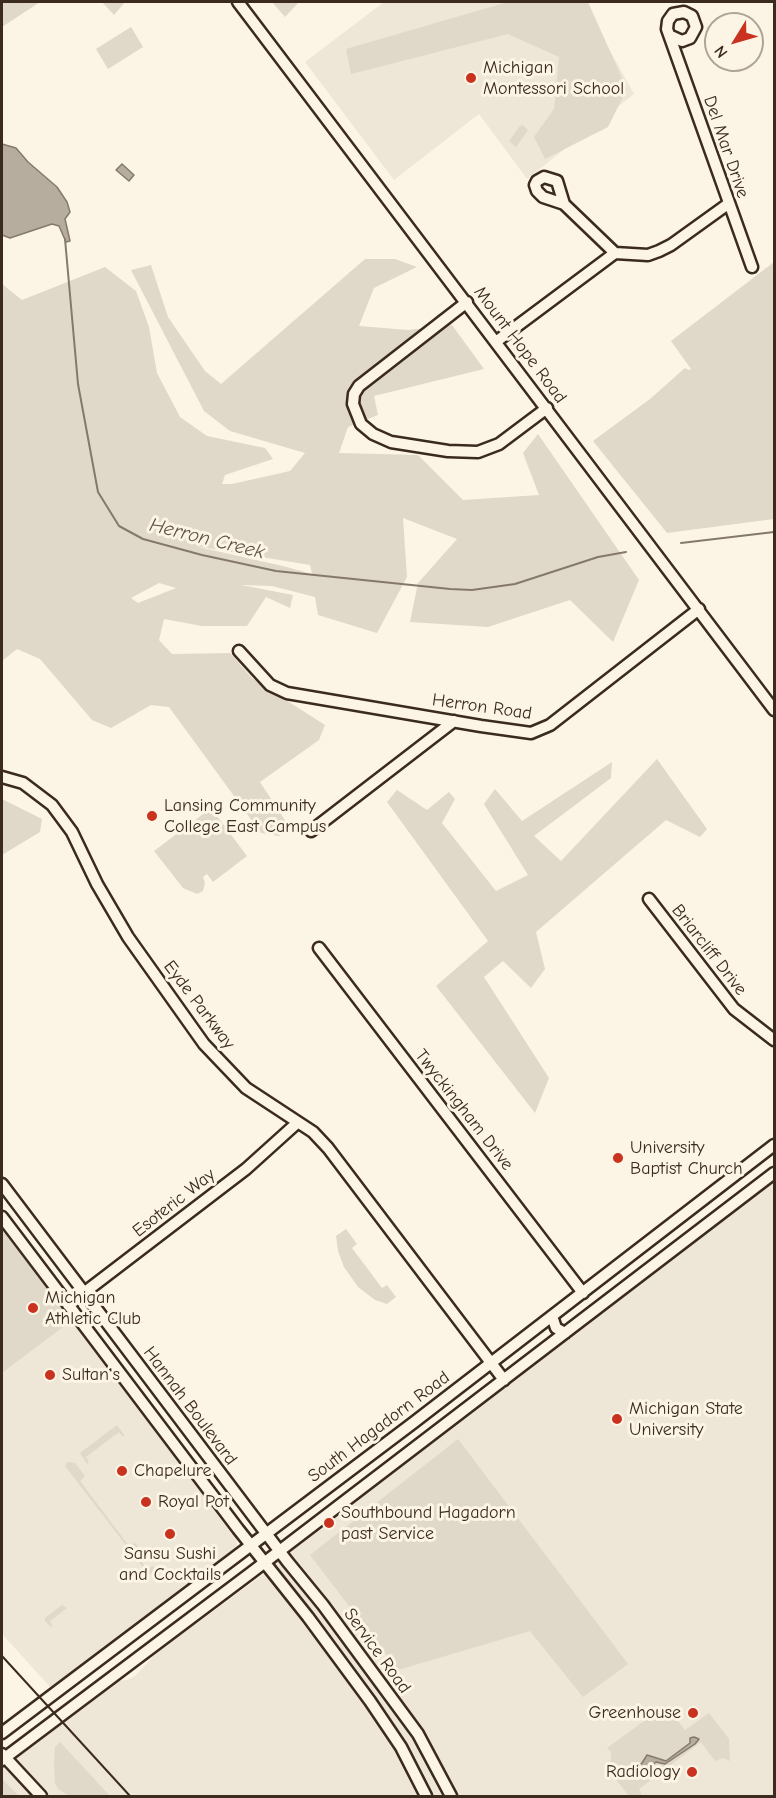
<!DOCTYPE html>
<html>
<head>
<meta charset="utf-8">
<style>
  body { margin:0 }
  #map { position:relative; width:776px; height:1798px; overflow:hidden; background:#fcf5e5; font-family:"Comic Neue",sans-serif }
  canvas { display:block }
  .frame { position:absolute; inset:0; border:3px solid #3b2a1e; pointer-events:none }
  .north { position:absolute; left:704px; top:12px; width:60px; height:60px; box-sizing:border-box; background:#fcf5e5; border:2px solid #afa495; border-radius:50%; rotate:233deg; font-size:16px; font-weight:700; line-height:24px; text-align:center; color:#3b2a1e }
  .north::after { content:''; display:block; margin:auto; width:21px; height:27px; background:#c8321e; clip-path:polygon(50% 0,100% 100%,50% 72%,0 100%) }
</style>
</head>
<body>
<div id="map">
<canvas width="776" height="1798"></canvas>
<div class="frame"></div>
<div class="north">N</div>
</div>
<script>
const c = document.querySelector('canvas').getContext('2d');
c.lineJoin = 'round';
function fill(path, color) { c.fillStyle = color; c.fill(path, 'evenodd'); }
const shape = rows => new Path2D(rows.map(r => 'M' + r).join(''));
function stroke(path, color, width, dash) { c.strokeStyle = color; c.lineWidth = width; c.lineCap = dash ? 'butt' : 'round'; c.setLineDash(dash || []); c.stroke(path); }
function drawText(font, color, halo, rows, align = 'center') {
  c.font = font + ' "Comic Neue",sans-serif'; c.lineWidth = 6; c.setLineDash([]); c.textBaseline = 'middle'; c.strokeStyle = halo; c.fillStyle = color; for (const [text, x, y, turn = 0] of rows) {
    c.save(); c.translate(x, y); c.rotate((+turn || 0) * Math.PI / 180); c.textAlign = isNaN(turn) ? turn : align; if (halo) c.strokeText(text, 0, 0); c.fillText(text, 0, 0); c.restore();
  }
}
fill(shape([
  [384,2,583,2,634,94,527,179,479,114,394,180,305,62],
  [774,1179,774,1796,2,1796,2,1766,114,1681,127,1680,135,1676,167,1642,200,1621,273,1567,275,1562,291,1548],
  [74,1319,205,1492,212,1508,236,1539,237,1544,234,1550,52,1689,2,1634,2,1373]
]), '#eee6d6');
fill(shape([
  [2,2,40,2,2,27],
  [102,2,125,2,114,15],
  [272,2,299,2,285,17],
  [508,2,588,2,627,89,608,127,545,159,534,137,554,109,559,57,508,34,351,74,346,49],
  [131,27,143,47,108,69,96,49],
  [523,125,528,130,516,147,509,141,520,126],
  [365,259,395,259,417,267,374,288,359,326,408,330,452,325,484,369,374,396,378,415,348,427,339,453,418,455,463,500,539,495,523,453,538,434,639,580,613,642,570,600,488,627,410,622,418,583,457,539,403,518,407,577,377,633,318,615,315,597,272,586,241,585,293,595,290,608,266,597,247,626,202,626,164,619,159,640,172,654,230,653,253,679,325,725,319,740,260,782,290,828,279,836,261,833,169,707,151,705,111,728,92,720,40,659,17,649,2,661,2,284,22,300,105,267,136,291,149,327,157,373,180,417,207,436,265,448,273,459,225,475,222,484,232,484,290,471,305,453,230,431,204,411,131,270,151,265,168,317,205,371,221,384],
  [194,546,310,565,312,574,283,566],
  [159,583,176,588,138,603,131,598],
  [774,262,774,519,667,533,593,441,650,399,685,368,689,370,691,369,671,341],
  [657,759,707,829,700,837,666,820,536,932,545,969,531,988,503,961,484,977,549,1078,535,1113,436,986,488,941,387,802,397,790,427,810,449,792,455,799,442,823,496,891,528,875,484,804,495,789,522,821,612,762,611,778,534,836,561,861],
  [2,799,42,819,40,832,2,855],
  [211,808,247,856,213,882,207,874,203,877,205,883,203,891,197,894,183,888,154,851],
  [2,1225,74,1319,2,1373],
  [346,1229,357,1244,352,1248,382,1288,387,1285,396,1297,387,1304,375,1300,358,1287,344,1267,338,1251,336,1236],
  [117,1425,125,1436,122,1436,119,1432,86,1457,89,1462,87,1464,80,1453],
  [458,1439,628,1664,583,1697,530,1631,398,1670,310,1555],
  [67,1462,75,1463,85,1476,80,1481,129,1546,135,1543,138,1546,134,1552,147,1569,153,1566,156,1570,149,1575,65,1466],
  [62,1605,67,1608,50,1621,53,1627,50,1626,45,1621,45,1618],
  [666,1705,685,1730,709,1713,729,1739,730,1761,723,1758,715,1761,701,1742,639,1789,642,1796,629,1796,606,1767,610,1763,611,1758,611,1752,607,1748],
  [60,1742,110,1796,69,1796,58,1789,55,1783,54,1763,55,1747],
  [2,1779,19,1796,2,1796]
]), '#e0d8c8');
const water = shape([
  [2,144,16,148,28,162,57,187,67,202,70,212,65,219,70,241,66,242,59,226,52,224,10,238,2,235,2,144],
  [122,164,134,175,129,181,116,170,122,164],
  [694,1737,699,1739,695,1744,665,1764,656,1762,642,1774,635,1771,636,1767,642,1763,647,1755,666,1761,690,1743,690,1738,694,1737]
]);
fill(water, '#b7ad9e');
stroke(water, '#85796b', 1.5);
stroke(shape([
  [65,239,78,384,98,492,119,526,143,539,202,555,276,571,450,589,472,590,515,584,598,557,626,552],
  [681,543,774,532]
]), '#85796b', 2);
const minor = shape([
  [238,2,774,710],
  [671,36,682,41,690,38,696,27,692,16,684,12,673,14,668,21,667,29,752,267],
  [564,204,557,181,544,177,537,181,535,185,537,191,543,197,564,204,615,253],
  [467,302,359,386,354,394,353,404,361,424,373,434,391,442,448,451,478,452,499,444,547,408],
  [497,341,615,253,648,255,659,251,671,245,728,204],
  [239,651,270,685,287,693,481,726,531,733,550,725,699,609],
  [2,777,23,783,52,805,72,832,97,884,128,937,204,1044,246,1088,313,1132,328,1148,504,1380],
  [311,831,454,721],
  [649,899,734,1009,774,1040],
  [319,948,583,1293],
  [2,1184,287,1561,323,1605,418,1734,451,1796],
  [2,1217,238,1529,308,1617,370,1701,401,1747,426,1796],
  [68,1305,246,1169,297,1123],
  [552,1316,556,1328,565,1333],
  [2,1733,413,1423,774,1145],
  [2,1754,41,1796],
  [2,1760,252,1572,774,1173]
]);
stroke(minor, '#3b2a1e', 15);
stroke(minor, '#fcf5e5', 10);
stroke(shape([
  [2,1656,130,1796]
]), '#3b2a1e', 2);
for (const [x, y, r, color] of [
  [471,78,6,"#c8321e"],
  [152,816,6,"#c8321e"],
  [618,1158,6,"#c8321e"],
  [33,1308,6,"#c8321e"],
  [50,1375,6,"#c8321e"],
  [617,1419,6,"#c8321e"],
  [122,1471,6,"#c8321e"],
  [146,1502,6,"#c8321e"],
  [329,1523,6,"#c8321e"],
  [170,1534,6,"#c8321e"],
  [693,1713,6,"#c8321e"],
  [692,1772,6,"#c8321e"]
]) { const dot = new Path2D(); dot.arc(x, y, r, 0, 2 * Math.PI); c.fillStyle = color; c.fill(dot); stroke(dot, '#fcf5e5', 2); }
drawText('18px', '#3b2a1e', '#fcf5e5', [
  ["Michigan",483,68],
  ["Montessori School",483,89],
  ["Lansing Community",164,806],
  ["College East Campus",164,827],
  ["University",630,1148],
  ["Baptist Church",630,1169],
  ["Michigan",45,1298],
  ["Athletic Club",45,1319],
  ["Sultan's",62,1375],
  ["Michigan State",629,1409],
  ["University",629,1430],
  ["Chapelure",134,1471],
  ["Royal Pot",158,1502],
  ["Southbound Hagadorn",341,1513],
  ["past Service",341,1534],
  ["Sansu Sushi",170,1554,"center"],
  ["and Cocktails",170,1575,"center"],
  ["Greenhouse",681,1713,"right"],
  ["Radiology",680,1772,"right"]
], 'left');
drawText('18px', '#3b2a1e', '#fcf5e5', [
  ["Del Mar Drive",726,147,71],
  ["Mount Hope Road",520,345,53],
  ["Herron Road",482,707,8],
  ["Briarcliff Drive",709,950,52],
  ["Eyde Parkway",199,1005,53],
  ["Twyckingham Drive",464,1110,52],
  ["Esoteric Way",174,1203,-38],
  ["Hannah Boulevard",190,1406,53],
  ["South Hagadorn Road",379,1427,-37],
  ["Service Road",377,1651,54]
]);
drawText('italic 20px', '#605144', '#fcf5e5', [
  ["Herron Creek",207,539,14]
]);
</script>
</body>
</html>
